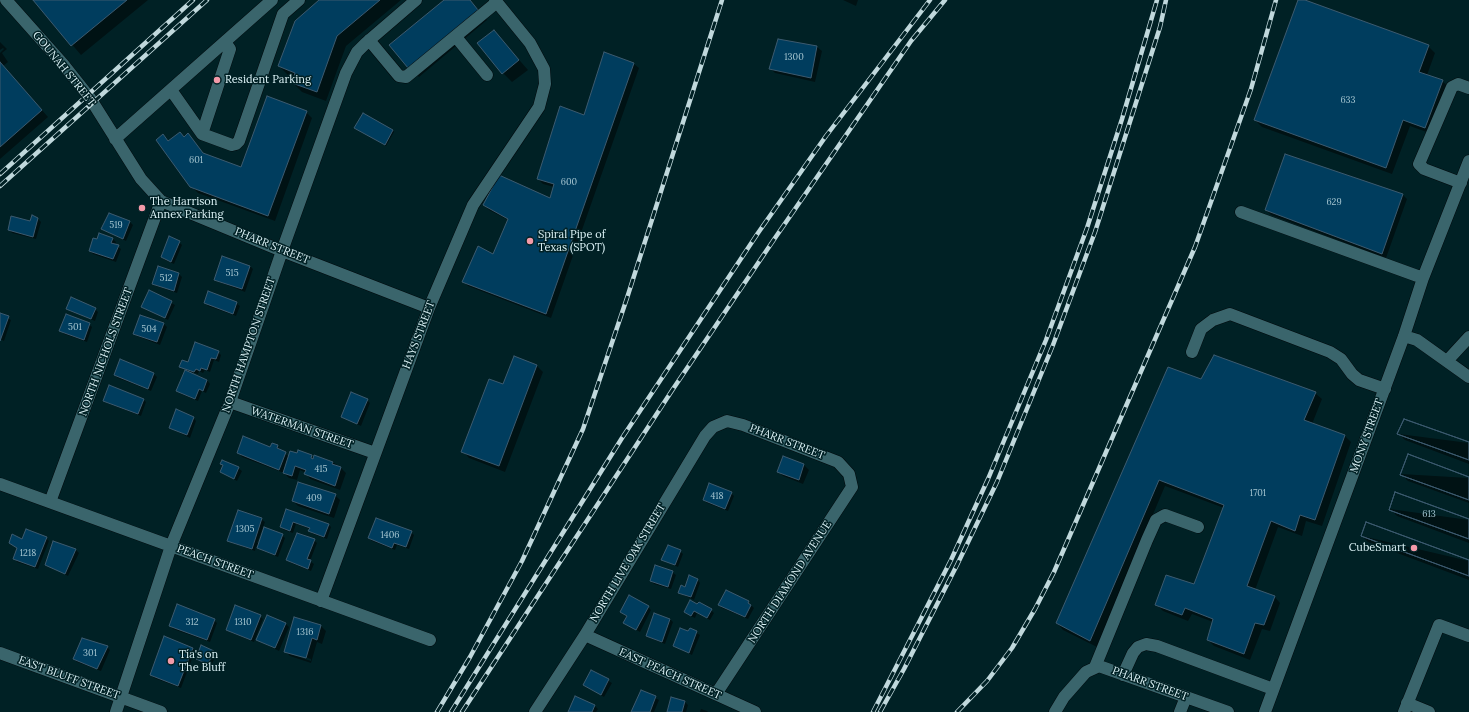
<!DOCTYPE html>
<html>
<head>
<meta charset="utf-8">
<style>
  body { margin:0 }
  canvas { display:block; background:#002125 }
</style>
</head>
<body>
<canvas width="1469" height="712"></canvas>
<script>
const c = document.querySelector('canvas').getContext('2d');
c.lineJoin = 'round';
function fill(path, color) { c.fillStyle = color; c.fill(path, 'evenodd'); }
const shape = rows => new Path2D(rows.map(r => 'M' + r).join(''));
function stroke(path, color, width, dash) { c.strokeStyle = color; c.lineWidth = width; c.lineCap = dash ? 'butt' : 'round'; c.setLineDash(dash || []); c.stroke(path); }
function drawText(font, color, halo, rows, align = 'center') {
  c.font = font + ' Lora,serif'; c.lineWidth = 3; c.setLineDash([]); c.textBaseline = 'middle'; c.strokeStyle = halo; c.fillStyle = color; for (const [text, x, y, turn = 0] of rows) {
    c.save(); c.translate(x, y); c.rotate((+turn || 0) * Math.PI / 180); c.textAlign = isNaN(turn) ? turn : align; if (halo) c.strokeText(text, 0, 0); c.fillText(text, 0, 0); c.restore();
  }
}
fill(shape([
  [34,0,148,0,81,55],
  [321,0,401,0,346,46,326,101,302,92,293,83,295,78,289,76,279,66],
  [446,0,470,0,487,20,419,77,409,68],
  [843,0,858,0,856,6],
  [1299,0,1428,46,1435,53,1427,75,1442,81,1449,87,1432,134,1410,126,1392,174,1262,127,1255,120],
  [494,31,528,70,512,82,503,73],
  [779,40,817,47,822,51,815,82,775,73,770,68],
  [0,42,7,49,2,53,8,62,3,66,48,117,0,159,0,53,4,49,3,48,0,50],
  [605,54,634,64,639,68,551,318,468,286,463,281,494,256,508,220,489,210,485,205,551,199,554,187,543,184,538,179,584,116],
  [306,112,312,118,275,221,198,193,191,186,163,136,169,141,184,137,188,134,205,155,242,168],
  [357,129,393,130,394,132,386,146],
  [1402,194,1407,199,1386,258,1271,215,1266,210],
  [37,218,41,222,36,239,12,233,9,229],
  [130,222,133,225,126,241,102,229],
  [113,239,116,242,115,245,121,249,116,262,93,254,90,251],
  [179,242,182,245,174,264,165,260,162,257],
  [250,266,253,269,245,292,219,282,216,279],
  [179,274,182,277,177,293,156,286,153,283],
  [150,291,175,305,168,320,143,307],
  [205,302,236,303,240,306,236,316,208,306],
  [67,308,95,309,98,312,95,321,70,311],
  [0,314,11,320,4,341,0,339],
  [140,316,164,324,167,327,160,345,137,336,134,333],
  [89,324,92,327,87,342,64,334,61,330],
  [218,352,221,355,219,362,214,360,210,372,205,370,203,373,199,371,198,374,188,371,187,372,207,380,210,384,206,393,202,391,198,401,181,394,178,391,186,370,180,366],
  [515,357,537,366,543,372,505,472,469,458,463,451,504,385],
  [121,361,154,374,157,377,151,391,118,378,115,375],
  [1202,381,1315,393,1322,399,1312,424,1345,436,1351,442,1322,526,1306,521,1302,536,1278,527,1255,590,1274,596,1280,603,1270,631,1262,629,1250,660,1214,646,1208,640,1213,622,1192,614,1188,621,1163,611,1157,605,1195,585,1224,508,1165,486,1097,647,1063,630,1057,623],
  [143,399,146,402,141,416,107,403,104,400],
  [367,400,370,403,361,426,342,417],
  [193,417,196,421,190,438,170,428],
  [1399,434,1469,443,1469,464,1405,440],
  [277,446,289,457,311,456,314,459,333,462,341,468,346,473,340,490,310,479,306,473,300,470,297,480,289,478,284,473,242,457,238,452,270,449],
  [783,457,804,465,809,470,803,484,783,476,778,471],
  [221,463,238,468,242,471,237,481,221,472,224,466],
  [1401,474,1469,478,1469,503,1408,481],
  [731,493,734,496,728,511,707,503,704,500],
  [335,495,340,500,334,518,298,506,293,501],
  [1390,509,1469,520,1469,543,1397,516],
  [287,510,328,524,331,527,327,539,313,534,310,531,310,529,296,524,293,533,284,530,281,527],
  [261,519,265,522,257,543,282,535,285,538,278,557,261,550,256,546,255,551,232,543,229,540],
  [411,532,414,535,409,549,397,545,395,550,372,541,369,538],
  [1362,536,1469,561,1469,580,1368,542],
  [46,538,49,541,38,569,17,562,14,558,18,548,10,543],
  [314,540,317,543,310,561,314,564,311,571,291,563,288,560],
  [53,542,76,550,79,553,68,576,46,564],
  [680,551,683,554,678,567,662,559],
  [672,572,676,575,671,589,654,584,651,581],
  [697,579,700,583,694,600,679,593],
  [691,602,711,610,714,613,710,620,697,613,695,618,688,615,685,612],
  [748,602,754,608,748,619,722,608,719,605],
  [648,607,651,610,640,632,624,623,627,617,621,612],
  [260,616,263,619,254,642,230,632,227,629],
  [295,618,321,626,326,631,322,644,317,642,311,663,290,656,285,651],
  [290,652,311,659,311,661,290,654],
  [670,619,673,622,665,644,650,638,647,635],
  [214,620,217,623,210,642,173,629,170,626],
  [286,624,289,627,279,651,257,640],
  [690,629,700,635,692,655,674,646],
  [107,647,110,650,101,671,77,662,74,659],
  [192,648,195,651,181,688,154,678,151,675],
  [213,651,216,655,211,666,197,659],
  [592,671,612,683,604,697,584,685],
  [641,691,659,700,654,712,632,712],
  [576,697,595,706,598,709,596,712,570,712],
  [685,702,688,705,686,712,668,712],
  [701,709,707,711,708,712,700,712]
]), '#0007');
const building = shape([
  [33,0,127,0,71,46,33,0],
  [319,0,380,0,337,36,317,92,292,83,295,73,278,66,295,21,319,0],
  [444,0,470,0,478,10,408,68,389,45,444,0],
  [1298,0,1305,0,1429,45,1419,72,1443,80,1425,128,1403,120,1386,168,1254,120,1298,0],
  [494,30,519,60,502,74,477,43,494,30],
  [778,39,817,46,811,78,769,69,778,39],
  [604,52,634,63,546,314,462,282,478,246,493,254,508,219,483,205,499,175,550,198,554,184,537,179,560,106,584,115,604,52],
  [0,62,42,110,0,147,0,62],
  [267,96,307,111,268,216,190,187,156,140,163,134,168,141,180,132,184,137,188,133,203,153,241,167,267,96],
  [363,113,393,130,385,145,354,128,363,113],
  [1285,154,1403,194,1382,254,1265,210,1285,154],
  [109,213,130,221,123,239,101,229,109,213],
  [32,215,38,218,33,237,8,230,11,216,30,221,32,215],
  [99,233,113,238,111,243,119,245,113,259,89,251,93,238,97,239,99,233],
  [169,236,180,241,171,262,161,257,169,236],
  [222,256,250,266,242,289,214,280,222,256],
  [158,266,179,273,174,291,152,284,158,266],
  [149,290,172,301,165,318,141,307,149,290],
  [208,291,237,302,233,314,204,303,208,291],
  [71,297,96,308,91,319,66,309,71,297],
  [0,313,9,316,0,341,0,313],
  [66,314,90,323,84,340,59,331,66,314],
  [140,315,164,323,157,342,133,334,140,315],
  [195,342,219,351,216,359,211,358,207,370,201,368,200,371,196,369,194,372,179,367,182,360,188,362,195,342],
  [1214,355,1316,392,1304,420,1345,435,1315,520,1300,515,1295,531,1271,521,1247,586,1275,596,1264,625,1255,623,1244,654,1207,640,1213,619,1185,608,1182,615,1155,605,1166,575,1194,584,1224,505,1159,480,1090,641,1056,623,1168,367,1201,379,1214,355],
  [514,356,537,365,499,466,461,452,489,379,503,384,514,356],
  [120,359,154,373,148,389,114,375,120,359],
  [185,370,207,380,203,391,199,389,195,399,176,391,185,370],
  [109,385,144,399,138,414,103,401,109,385],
  [351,392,368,399,357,424,341,417,351,392],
  [176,409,194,417,187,435,169,428,176,409],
  [1404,419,1469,442,1469,460,1397,434,1404,419],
  [1404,419,1469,442,1469,460,1397,434,1404,419],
  [243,436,270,447,272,443,278,445,277,448,286,452,279,470,237,453,243,436],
  [298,450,312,455,311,458,313,459,314,455,333,462,332,464,341,467,335,486,304,474,306,470,295,466,292,476,283,473,290,451,297,453,298,450],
  [1408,454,1469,477,1469,500,1400,475,1408,454],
  [1408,454,1469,477,1469,500,1400,475,1408,454],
  [783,456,804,464,799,480,777,472,783,456],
  [222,460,239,467,234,479,220,472,223,465,220,464,222,460],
  [298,482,336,494,329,514,292,501,298,482],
  [709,483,732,492,725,509,703,500,709,483],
  [1395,492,1469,519,1469,539,1389,510,1395,492],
  [1395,492,1469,519,1469,539,1389,510,1395,492],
  [286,509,329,524,324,537,308,531,310,528,293,522,290,531,280,527,286,509],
  [238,510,262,518,252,549,227,541,238,510],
  [376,518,412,531,406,547,394,543,392,548,368,538,376,518],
  [1366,522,1469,560,1469,576,1361,536,1366,522],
  [1366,522,1469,560,1469,576,1361,536,1366,522],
  [264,527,283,534,275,555,257,548,264,527],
  [26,529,47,537,35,567,13,559,17,548,9,543,12,534,22,539,26,529],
  [297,533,315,539,307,559,311,560,308,569,286,560,297,533],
  [53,541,76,549,65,574,45,565,53,541],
  [668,545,681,550,675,565,661,560,668,545],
  [655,565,673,571,668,587,650,581,655,565],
  [689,575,698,579,691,597,678,593,681,585,685,587,689,575],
  [726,590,749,601,748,603,751,605,745,617,718,605,726,590],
  [629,595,649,606,636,630,623,623,627,616,620,612,629,595],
  [690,600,697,604,699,602,712,609,707,618,694,611,691,616,684,612,690,600],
  [177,604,215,619,207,640,169,626,177,604],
  [235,605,261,615,251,640,226,630,235,605],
  [654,613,670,619,662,642,646,636,654,613],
  [267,615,286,623,275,648,256,640,267,615],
  [294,617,321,625,317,640,312,638,306,658,284,652,294,617],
  [680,628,688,631,690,628,697,631,689,653,673,646,680,628],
  [164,636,193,648,178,686,150,675,164,636],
  [82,638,108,646,97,669,73,659,82,638],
  [201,645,214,651,208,664,196,659,201,645],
  [591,670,609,679,601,695,583,685,591,670],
  [641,690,656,696,650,712,631,712,641,690],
  [575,696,595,705,592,712,568,712,575,696],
  [671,697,685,701,682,712,667,712,671,697]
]);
fill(building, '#003d5e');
stroke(building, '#3c5a6f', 1);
const minor = shape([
  [6,0,63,64,90,98,141,179,161,201,282,251,429,308],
  [456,37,487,75],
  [369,40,399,76,406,77,497,2],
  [171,90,202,134,232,145,236,144,239,141,283,14,299,0],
  [202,134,230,49,225,42],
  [115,139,272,0],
  [1461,183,1424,169,1419,164,1452,87,1458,84,1469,88],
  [1241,212,1423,278],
  [1404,336,1417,340,1469,377],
  [1192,352,1201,329,1213,320,1230,314,1330,352,1341,359,1352,374,1359,380,1385,389],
  [1447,361,1469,337],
  [230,402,375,453],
  [0,484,430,640],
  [50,502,161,201],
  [321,601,429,308,473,205,539,107,545,84,544,69,530,43,495,0],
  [585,635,755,712],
  [0,653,161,712],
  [1095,667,1147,540,1156,520,1165,515,1198,527],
  [1123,675,1133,653,1138,647,1146,644,1157,646,1273,689],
  [1407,703,1429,712],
  [116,712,171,546,230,402,282,251,346,73,357,52,366,43,416,0],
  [535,712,585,635,705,436,713,427,727,421,743,425,838,462,849,474,852,487,716,694],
  [1055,712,1064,697,1086,672,1099,666,1228,712],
  [1180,712,1186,697],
  [1265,712,1404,336,1423,278,1469,161],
  [1404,712,1439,625,1469,636]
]);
stroke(minor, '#00090c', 13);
stroke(minor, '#3a656c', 12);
const rail = shape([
  [0,174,193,0],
  [0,186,207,0],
  [437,712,470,657,522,561,583,429,627,298,722,0],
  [451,712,622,438,758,233,826,136,930,0],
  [462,712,673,389,775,238,911,41,945,0],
  [873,712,951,560,988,479,1046,340,1087,228,1122,119,1157,0],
  [880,712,904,669,957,565,997,482,1053,345,1095,232,1160,27,1166,0],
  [957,712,987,681,1012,648,1035,609,1054,572,1195,247,1251,89,1276,0]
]);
stroke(rail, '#c0d8dc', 4.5);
stroke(rail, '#002125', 3, [9]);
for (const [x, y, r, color] of [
  [217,80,4,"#f39aa9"],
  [142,208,4,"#f39aa9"],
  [530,241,4,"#f39aa9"],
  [1414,548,4,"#f39aa9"],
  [171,661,4,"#f39aa9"]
]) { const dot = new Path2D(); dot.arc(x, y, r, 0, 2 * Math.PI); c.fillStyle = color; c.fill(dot); stroke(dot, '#002125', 1.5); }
drawText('9px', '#a4c5d0', null, [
  ["1300",794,57],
  ["633",1348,100],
  ["601",196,160],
  ["600",569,182],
  ["629",1334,202],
  ["519",116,225],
  ["515",232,273],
  ["512",166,278],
  ["501",75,327],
  ["504",149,329],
  ["415",321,469],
  ["1701",1258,493],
  ["418",717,496],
  ["409",314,498],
  ["613",1429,514],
  ["1305",245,529],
  ["1406",390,535],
  ["1218",28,553],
  ["312",192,622],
  ["1310",243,622],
  ["1316",305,632],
  ["301",90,653]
]);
drawText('11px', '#dbf2f6', '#002125', [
  ["GOUNAH STREET",64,69,51],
  ["PHARR STREET",272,246,22],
  ["HAYS STREET",419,335,-69],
  ["NORTH HAMPTON STREET",249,345,-71],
  ["NORTH NICHOLS STREET",106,352,-70],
  ["WATERMAN STREET",302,428,19],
  ["MONY STREET",1367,436,-70],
  ["PHARR STREET",787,442,21],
  ["PEACH STREET",215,562,20],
  ["NORTH LIVE OAK STREET",628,563,-59],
  ["NORTH DIAMOND AVENUE",790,582,-57],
  ["EAST PEACH STREET",670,674,24],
  ["EAST BLUFF STREET",69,678,20],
  ["PHARR STREET",1150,684,20]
]);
drawText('11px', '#dbf2f6', '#002125', [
  ["Resident Parking",225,80],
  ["The Harrison",150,202],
  ["Annex Parking",150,215],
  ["Spiral Pipe of",538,235],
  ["Texas (SPOT)",538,248],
  ["CubeSmart",1406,548,"right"],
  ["Tía's on",179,655],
  ["The Bluff",179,668]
], 'left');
</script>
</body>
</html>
